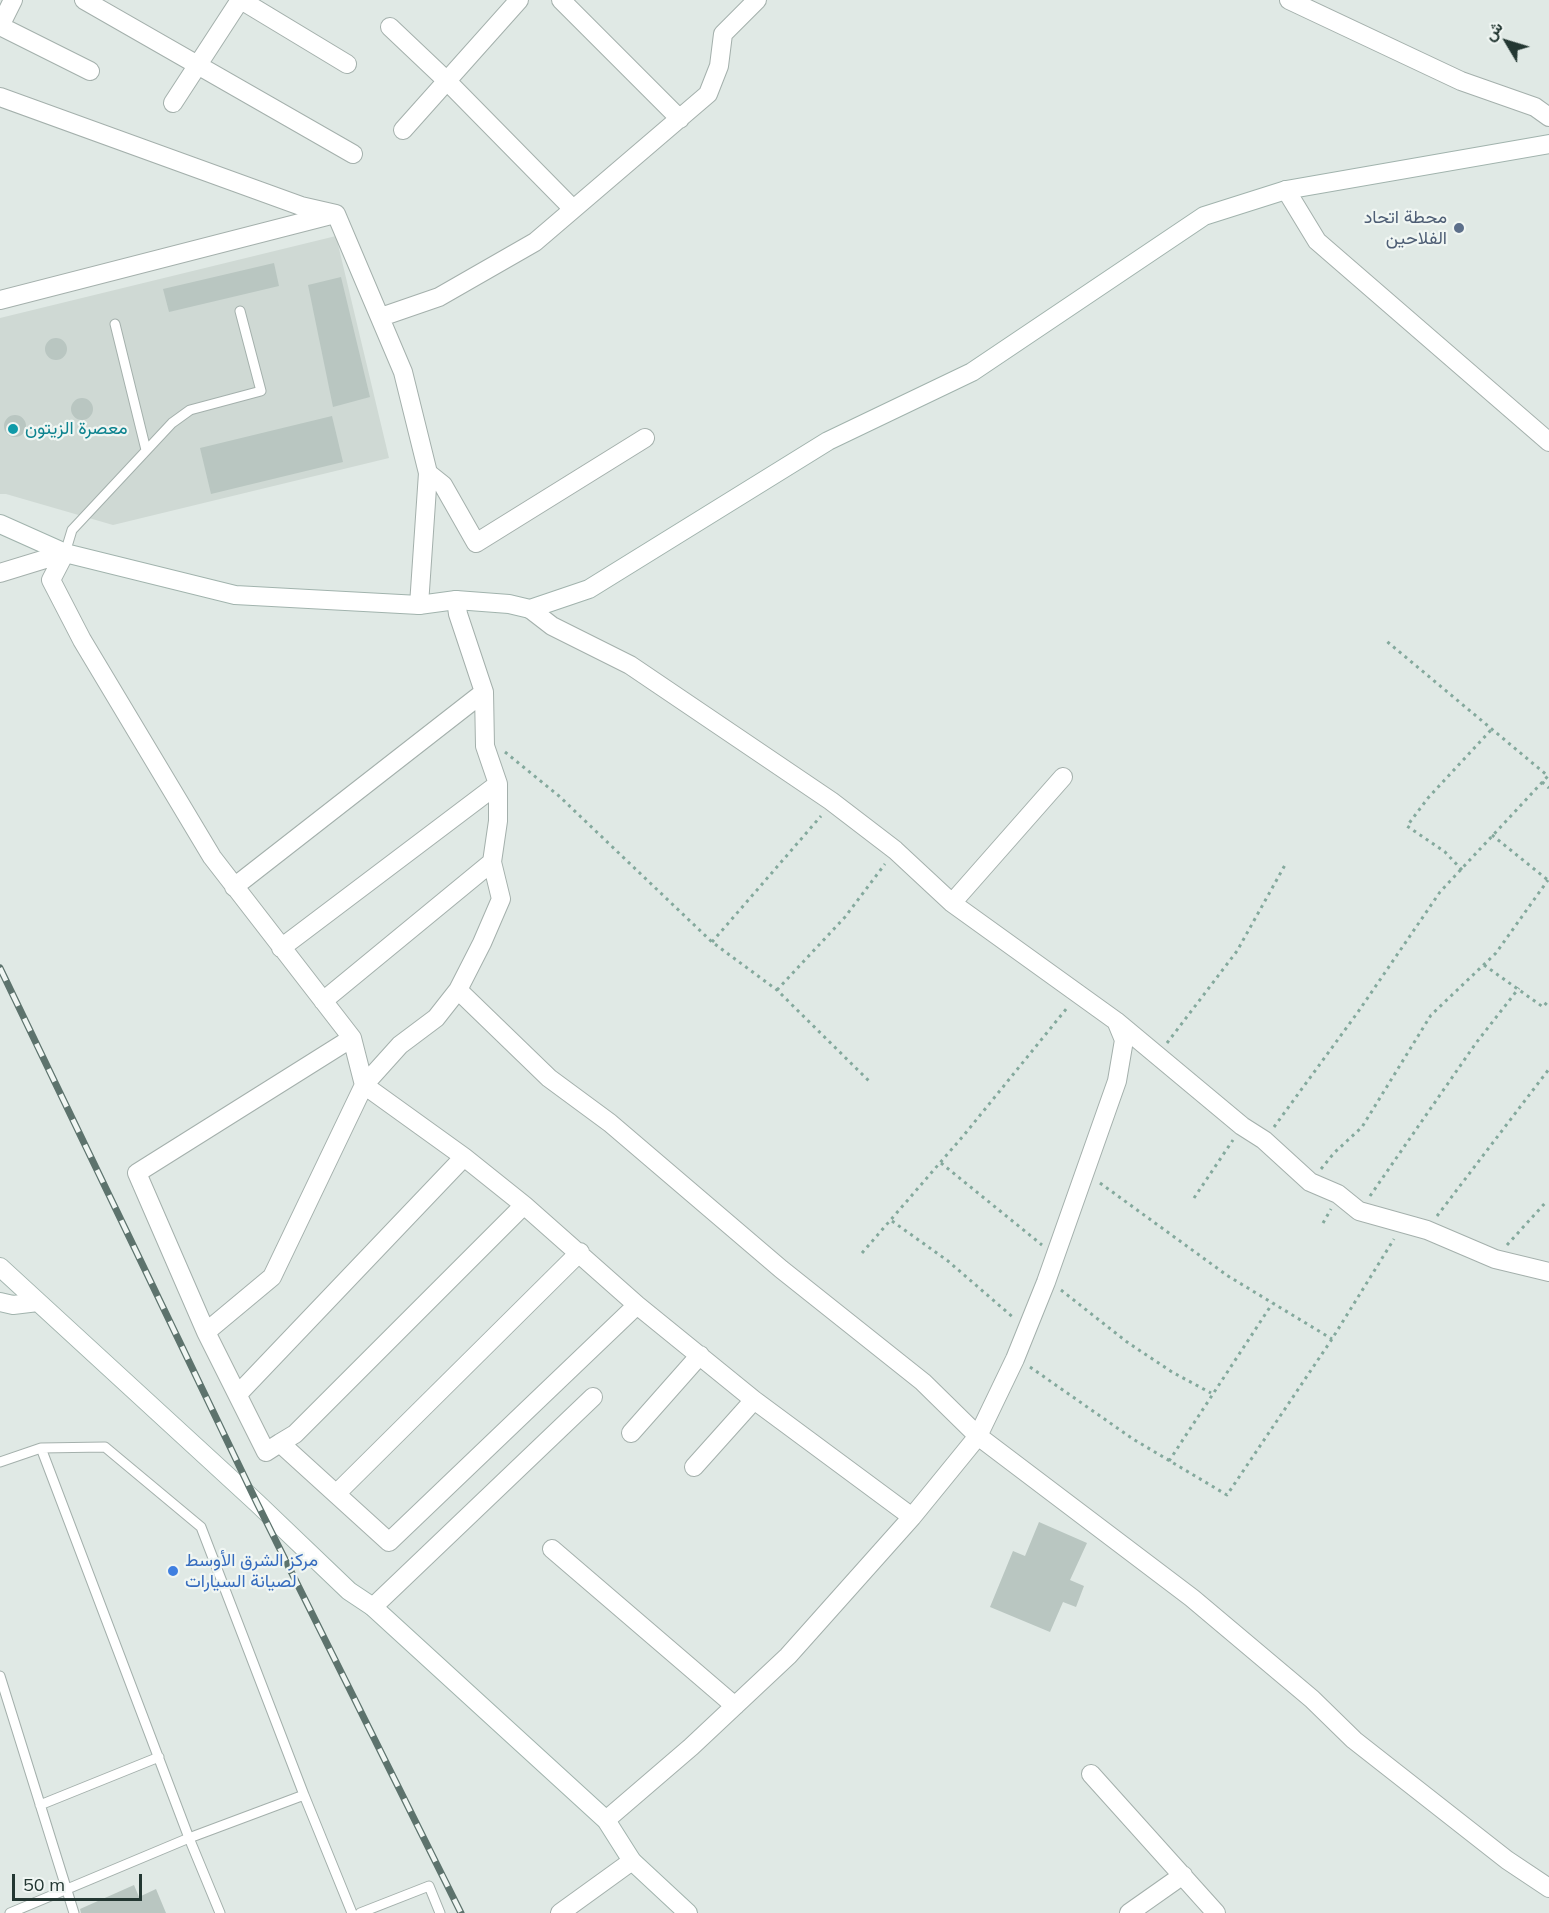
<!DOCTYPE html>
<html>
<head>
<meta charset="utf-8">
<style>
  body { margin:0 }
  #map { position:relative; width:1549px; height:1913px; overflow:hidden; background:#e0e9e5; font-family:Mulish,Vazirmatn,sans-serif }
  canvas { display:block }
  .north { position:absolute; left:1477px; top:12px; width:60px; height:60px; -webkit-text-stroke:4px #f0f6f3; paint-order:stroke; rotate:308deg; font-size:16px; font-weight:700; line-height:24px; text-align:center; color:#233732 }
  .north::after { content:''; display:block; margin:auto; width:21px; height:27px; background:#233732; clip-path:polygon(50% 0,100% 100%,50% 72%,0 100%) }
  .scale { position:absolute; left:12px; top:1874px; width:130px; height:27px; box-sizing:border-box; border:3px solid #233732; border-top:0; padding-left:8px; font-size:18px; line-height:21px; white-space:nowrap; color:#233732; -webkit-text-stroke:4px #f0f6f3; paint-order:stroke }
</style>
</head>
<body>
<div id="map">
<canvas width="1549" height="1913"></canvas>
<div class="north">ش</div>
<div class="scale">50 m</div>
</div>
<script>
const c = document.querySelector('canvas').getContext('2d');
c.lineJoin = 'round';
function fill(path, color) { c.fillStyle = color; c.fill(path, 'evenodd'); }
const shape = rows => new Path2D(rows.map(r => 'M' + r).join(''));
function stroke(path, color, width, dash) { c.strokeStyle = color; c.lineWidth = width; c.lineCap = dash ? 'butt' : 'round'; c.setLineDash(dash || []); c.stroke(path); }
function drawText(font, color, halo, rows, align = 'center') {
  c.font = font + ' Mulish,Vazirmatn,sans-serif'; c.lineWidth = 4.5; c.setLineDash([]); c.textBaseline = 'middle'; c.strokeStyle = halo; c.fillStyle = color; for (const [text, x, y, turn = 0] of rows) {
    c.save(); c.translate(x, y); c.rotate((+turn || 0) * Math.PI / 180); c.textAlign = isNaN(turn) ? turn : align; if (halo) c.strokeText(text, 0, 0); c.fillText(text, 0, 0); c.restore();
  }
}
fill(shape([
  [336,236,389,458,113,525,6,494,0,494,0,318]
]), '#cfd9d4');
fill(shape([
  [274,263,279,286,169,312,163,289],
  [341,277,370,397,333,407,308,285],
  '45 349a11 11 0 1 1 22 0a11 11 0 1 1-22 0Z',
  '71 409a11 11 0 1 1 22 0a11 11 0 1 1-22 0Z',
  '4 426a11 11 0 1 1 22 0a11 11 0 1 1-22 0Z',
  [332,416,343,462,211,494,200,448],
  [1039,1522,1087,1543,1070,1580,1084,1586,1076,1607,1063,1602,1050,1632,990,1607,1013,1551,1025,1556],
  [134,1885,139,1897,156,1889,166,1913,81,1913,80,1909]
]), '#b9c6c1');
const lane = shape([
  [115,324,146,450],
  [65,553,72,530,172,423,190,410,261,391,240,311],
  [41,1448,189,1838,304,1795,352,1913],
  [0,1462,41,1448,105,1447,201,1527,304,1795],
  [0,1676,74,1913],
  [40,1805,159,1757],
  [10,1913,189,1838,220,1913],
  [360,1913,429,1886,440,1913]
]);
const street = shape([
  [84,0,353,154],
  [241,0,347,64],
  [561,0,680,119],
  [1289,0,1461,81,1535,107,1549,117],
  [0,26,90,71],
  [0,26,13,0],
  [390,27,447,81,573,209],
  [0,97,301,206,336,214],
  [173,103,240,0],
  [403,130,519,0],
  [1286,190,1317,241,1549,442],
  [336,214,403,372,428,473,419,605],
  [0,300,331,215],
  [381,317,439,297,535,242,708,94,719,66,723,34,757,0],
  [428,473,443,485,476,543,645,438],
  [65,553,51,580,82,640,212,857,352,1038,364,1085,464,1157,524,1205,637,1305,754,1400,912,1517],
  [0,573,65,553],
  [530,609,552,626,630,665,831,801,895,850,952,903,1116,1021,1242,1126,1264,1140,1310,1182,1338,1194,1359,1211,1427,1230,1495,1259,1549,1272],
  [234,887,484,692],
  [952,903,1063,777],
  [281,948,498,784],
  [458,990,549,1078,610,1123,781,1269,923,1382,978,1436,1192,1598,1312,1699,1354,1740,1507,1860,1549,1888],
  [323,1001,492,862],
  [352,1038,137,1173,206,1332,266,1452,280,1443,389,1542,637,1305],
  [206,1332,272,1277,364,1085,400,1045,436,1018,458,990,482,943,501,899,492,862,498,821,498,784,485,746,484,692,458,614,456,600],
  [239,1393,464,1157],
  [631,1433,700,1355],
  [280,1443,295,1434,524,1205],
  [694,1467,754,1400],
  [336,1494,580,1252],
  [552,1549,735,1706],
  [373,1607,593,1397],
  [1091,1774,1216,1913],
  [606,1820,691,1747,788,1656,912,1517,978,1436,1015,1359,1046,1282,1117,1081,1124,1040,1117,1023],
  [560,1913,632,1861],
  [1129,1913,1183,1875]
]);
const secondary = shape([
  [0,524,65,553,235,595,419,605,456,600,509,604,530,609,589,589,828,441,972,372,1204,216,1286,190,1549,144],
  [0,1267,257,1503,349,1591,373,1607,606,1820,632,1861,688,1913],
  [0,1302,13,1305,38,1302]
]);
stroke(lane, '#a4b0ac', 11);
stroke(street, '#a4b0ac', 20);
stroke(secondary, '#a1b3ad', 20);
stroke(shape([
  [505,752,559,796,712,942,777,990,870,1082],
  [1542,782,1549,788],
  [1492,835,1549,881],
  [1462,870,1445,852,1407,826,1428,798,1491,730],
  [712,942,821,816],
  [1484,965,1543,1007,1549,1000],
  [777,990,845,917,885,864],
  [1167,1043,1237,951,1285,865],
  [1274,1127,1358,1012,1440,892,1548,776,1384,639],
  [941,1163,1042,1245],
  [1321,1169,1334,1153,1362,1127,1431,1015,1496,953,1548,880],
  [1100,1183,1228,1276,1332,1339],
  [1370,1196,1476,1043,1519,988],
  [1194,1198,1233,1140],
  [1437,1216,1549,1069],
  [892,1221,948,1261,1015,1319],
  [1323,1223,1331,1209],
  [1507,1245,1546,1202],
  [862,1253,964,1135,1067,1008],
  [1061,1290,1127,1342,1172,1372,1211,1393],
  [1030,1367,1133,1439,1227,1495,1332,1339,1394,1239],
  [1169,1461,1272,1304]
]), '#84a99d', 3, [3, 4.5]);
stroke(lane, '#fff', 9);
stroke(street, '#fff', 18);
stroke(secondary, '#fff', 18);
const rail = shape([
  [0,968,257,1503,461,1913]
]);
stroke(rail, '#5d736d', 7);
stroke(rail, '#f0f6f3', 4.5, [14]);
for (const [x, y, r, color] of [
  [1459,228,6,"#5c6f8a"],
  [13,429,6,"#0f9aa8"],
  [173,1571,6,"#3f7fe0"]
]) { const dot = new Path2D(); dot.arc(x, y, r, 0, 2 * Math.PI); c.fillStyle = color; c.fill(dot); stroke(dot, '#f0f6f3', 2); }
drawText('18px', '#4e5e75', '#f0f6f3', [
  ["محطة اتحاد",1447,218],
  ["الفلاحين",1447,239]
], 'right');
drawText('18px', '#0d838f', '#f0f6f3', [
  ["معصرة الزيتون",25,429]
], 'left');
drawText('18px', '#366cbe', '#f0f6f3', [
  ["مركز الشرق الأوسط",185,1561],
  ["لصيانة السيارات",185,1582]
], 'left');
</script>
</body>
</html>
